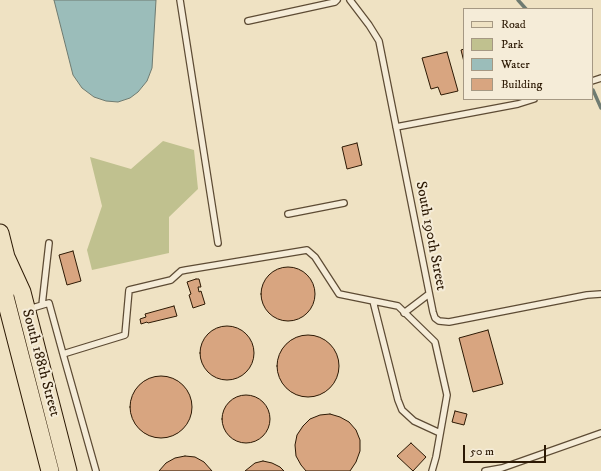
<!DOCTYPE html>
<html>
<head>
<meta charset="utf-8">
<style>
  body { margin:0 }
  #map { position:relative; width:601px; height:471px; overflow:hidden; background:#efe2c3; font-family:"IM FELL DW Pica",serif }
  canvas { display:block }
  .legend { position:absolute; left:463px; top:8px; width:130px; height:92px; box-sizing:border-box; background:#f5ecd8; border:1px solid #a59883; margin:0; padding:5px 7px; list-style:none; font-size:12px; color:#2c1904 }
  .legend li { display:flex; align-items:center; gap:8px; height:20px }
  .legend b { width:20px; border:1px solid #a59883 }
  .scale { position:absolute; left:463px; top:445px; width:83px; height:18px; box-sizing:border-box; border:2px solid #2c1904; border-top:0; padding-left:5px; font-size:12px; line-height:14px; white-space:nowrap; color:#2c1904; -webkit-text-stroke:3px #f5ecd8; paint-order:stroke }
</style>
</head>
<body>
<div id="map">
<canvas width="601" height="471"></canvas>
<ul class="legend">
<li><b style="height:5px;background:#efe2c3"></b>Road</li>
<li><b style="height:11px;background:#c0c18f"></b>Park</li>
<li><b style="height:11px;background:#9bbdba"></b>Water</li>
<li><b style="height:11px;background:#d8a580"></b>Building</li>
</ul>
<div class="scale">50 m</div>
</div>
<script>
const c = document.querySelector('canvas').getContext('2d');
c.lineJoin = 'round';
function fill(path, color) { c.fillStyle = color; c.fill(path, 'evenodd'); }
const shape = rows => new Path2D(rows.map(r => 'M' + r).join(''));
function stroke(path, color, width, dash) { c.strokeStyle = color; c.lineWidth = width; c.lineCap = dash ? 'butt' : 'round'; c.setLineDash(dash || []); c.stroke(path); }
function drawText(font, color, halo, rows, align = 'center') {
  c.font = font + ' "IM FELL DW Pica",serif'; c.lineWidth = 4; c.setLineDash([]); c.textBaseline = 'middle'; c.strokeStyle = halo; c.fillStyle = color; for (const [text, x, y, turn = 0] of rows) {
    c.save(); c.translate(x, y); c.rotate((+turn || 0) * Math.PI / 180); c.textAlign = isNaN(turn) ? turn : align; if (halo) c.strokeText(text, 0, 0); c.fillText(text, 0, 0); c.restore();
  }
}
fill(shape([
  [163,141,194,150,198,189,169,217,169,253,92,270,87,250,102,206,90,157,131,169]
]), '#c0c18f');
const water = shape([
  [54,0,156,0,152,68,147,81,138,92,130,98,118,102,106,101,94,97,82,88,73,75,54,0]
]);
fill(water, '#9bbdba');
stroke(water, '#6f7b71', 1);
stroke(shape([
  [518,0,526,9],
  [593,90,601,108]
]), '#6f7b71', 3.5);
const building = shape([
  [464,49,464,62,461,50,464,49],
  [447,52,458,91,441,95,438,87,431,89,422,58,447,52],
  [357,143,362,165,347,169,342,147,357,143],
  [73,251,81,281,67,285,59,255,73,251],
  '261 294a27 27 0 1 1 54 0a27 27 0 1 1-54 0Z',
  [196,279,199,279,201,287,198,287,199,292,201,291,205,304,193,308,189,295,191,294,187,282,196,279],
  [174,306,177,316,148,323,147,322,141,324,140,319,146,317,145,314,174,306],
  '200 353a27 27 0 1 1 54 0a27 27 0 1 1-54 0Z',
  [488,330,503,384,473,392,459,338,488,330],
  '277 366a31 31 0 1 1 62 0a31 31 0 1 1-62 0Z',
  '130 407a31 31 0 1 1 62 0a31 31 0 1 1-62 0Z',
  '222 419a24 24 0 1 1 48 0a24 24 0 1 1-48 0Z',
  [455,411,467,414,464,425,452,422,455,411],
  [330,414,340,417,349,422,356,430,360,440,360,451,356,462,350,471,306,471,301,465,296,456,295,445,297,435,303,426,310,419,320,415,330,414],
  [411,443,426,457,413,471,397,456,411,443],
  [185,456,195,457,204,462,212,471,159,471,166,463,175,458,185,456],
  [263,461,272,463,280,467,284,471,245,471,255,463,263,461]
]);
fill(building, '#d8a580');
stroke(building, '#2c1904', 1);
const lane = shape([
  [180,0,218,243],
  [350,0,369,25,379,41,433,312,435,318,439,321,449,322,587,295,601,294],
  [248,21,335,2,337,0],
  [592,81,601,78],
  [396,127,518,104,534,99],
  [288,214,344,203],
  [373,301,398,400,402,410,414,421,440,433],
  [42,305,49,243],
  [29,309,49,303,63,354,125,335,129,290,171,280,181,271,186,270,307,250,315,257,339,294,398,306,435,342,447,395,436,457,432,471],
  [404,313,429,294],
  [63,354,96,471],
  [485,471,502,468,601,433]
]);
const primary = shape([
  [0,233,6,257,22,292,68,471],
  [6,262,5,297,50,471]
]);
stroke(lane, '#5d4b34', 8);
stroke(primary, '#2c1904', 19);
stroke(lane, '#f5ecd8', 5.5);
stroke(primary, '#efe2c3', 17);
drawText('15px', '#2c1904', '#f5ecd8', [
  ["South 190th Street",430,236,79],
  ["South 188th Street",40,363,75]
]);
</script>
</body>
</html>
